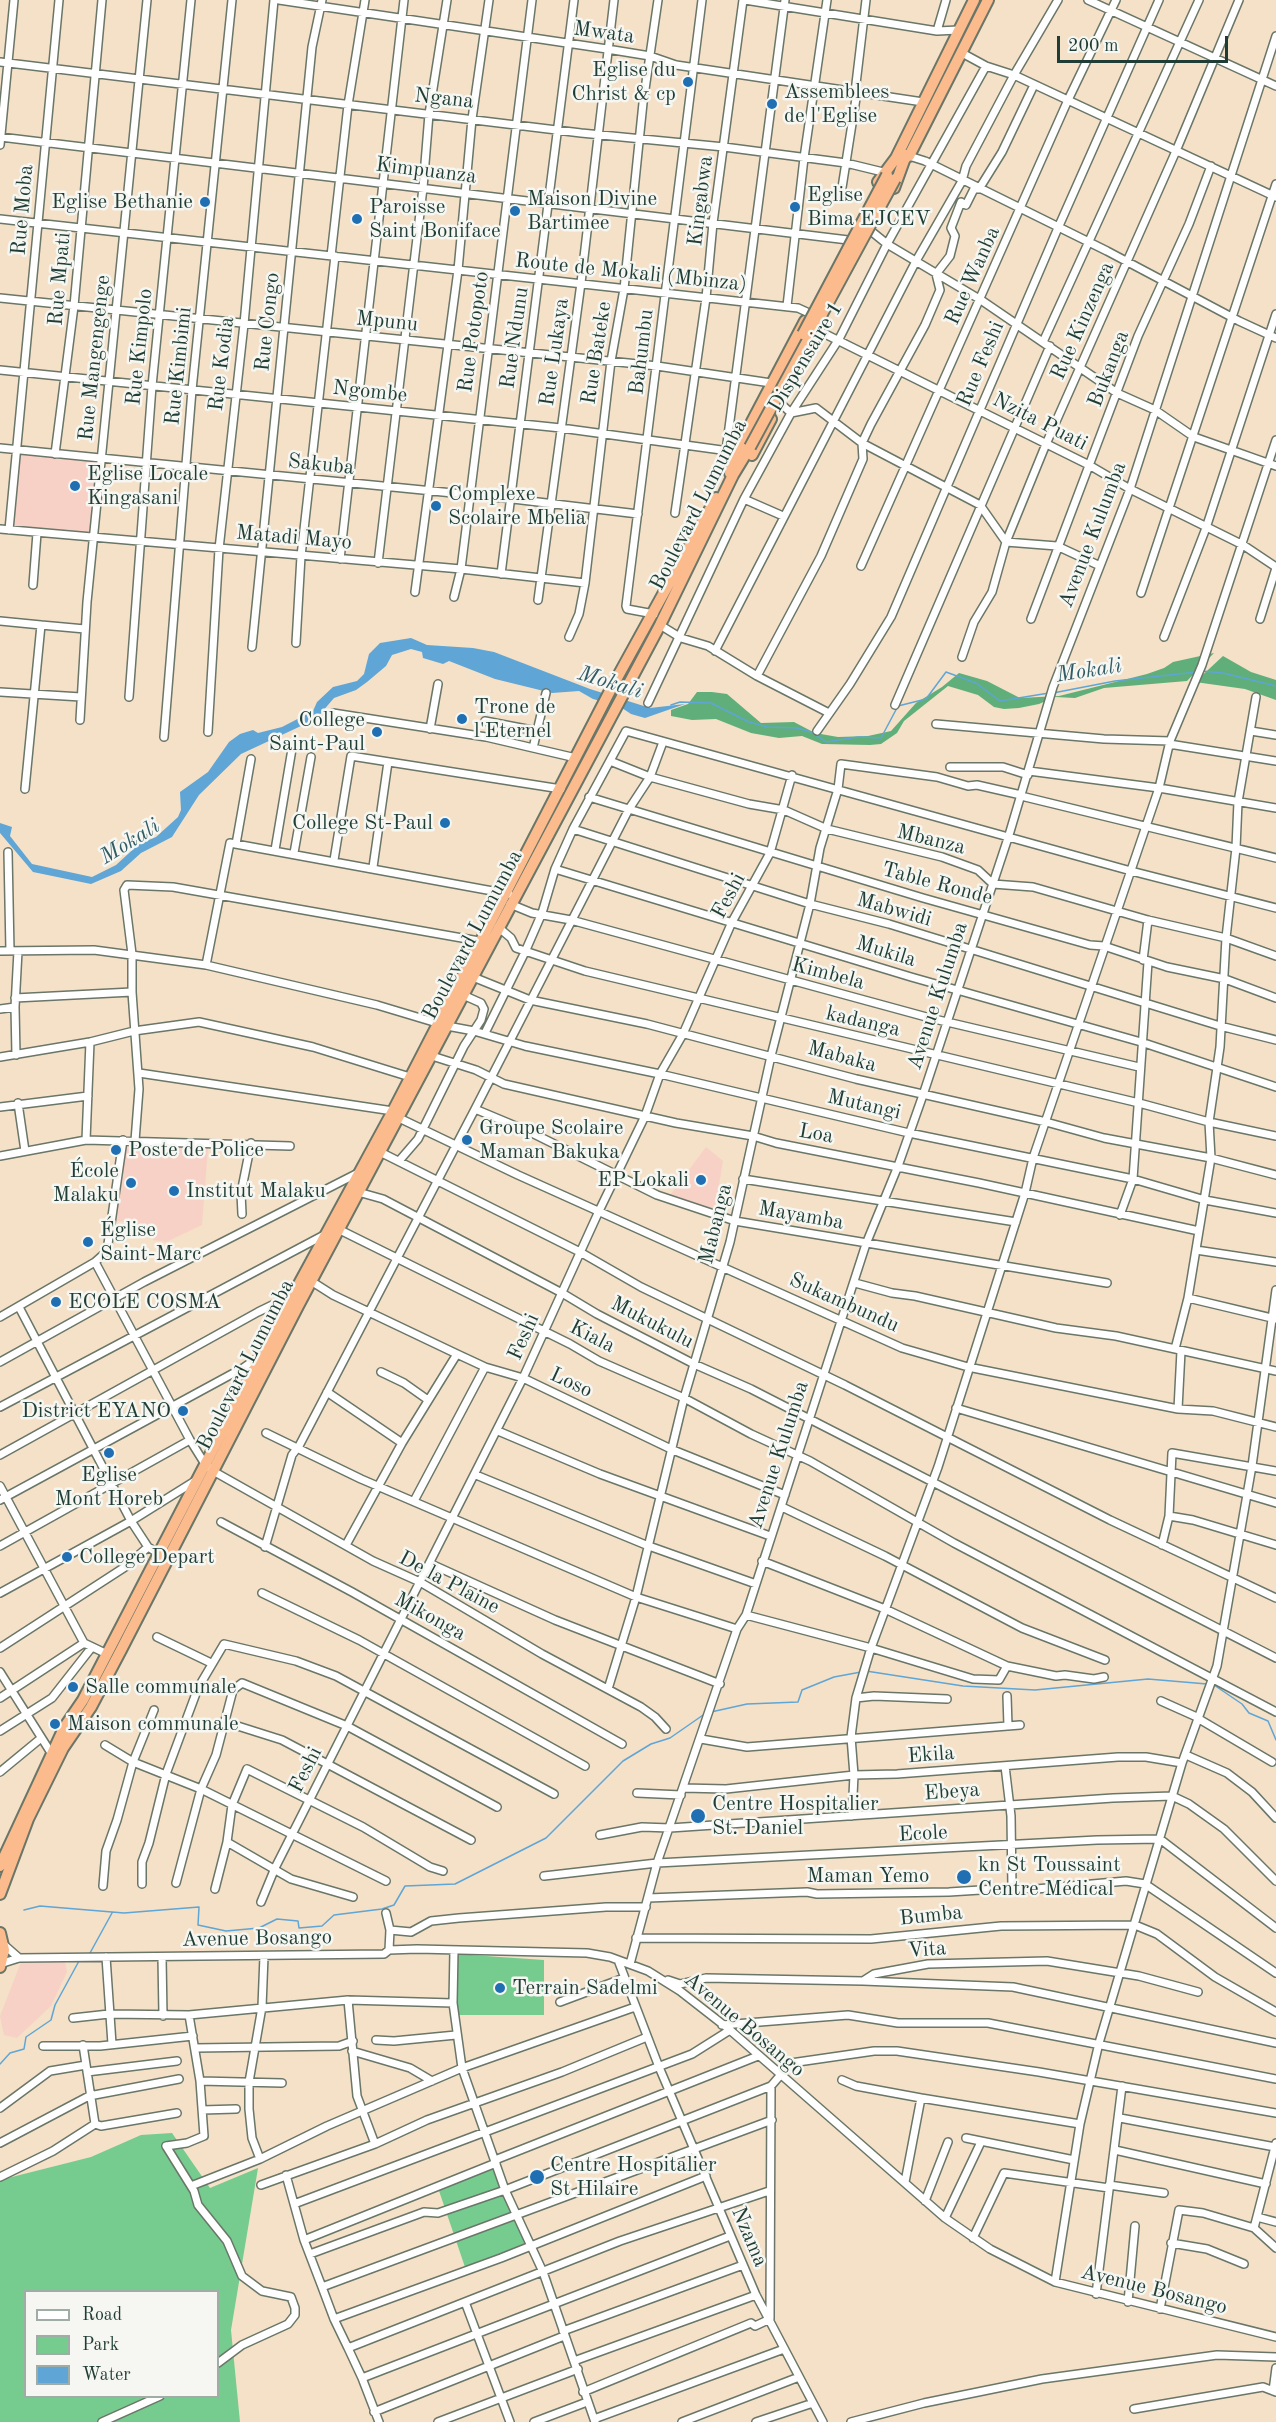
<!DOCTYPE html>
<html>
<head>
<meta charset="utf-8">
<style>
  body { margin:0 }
  #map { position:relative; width:1276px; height:2422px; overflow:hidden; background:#f4e1c8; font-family:"Old Standard TT",serif }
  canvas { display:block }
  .legend { position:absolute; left:24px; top:2290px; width:195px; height:108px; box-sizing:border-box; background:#f6f6f2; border:2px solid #a0aca6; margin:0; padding:8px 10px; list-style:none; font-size:18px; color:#1f3d34 }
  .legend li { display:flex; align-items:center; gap:12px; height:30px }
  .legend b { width:30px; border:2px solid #a0aca6 }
  .scale { position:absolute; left:1057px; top:36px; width:171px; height:27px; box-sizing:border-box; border:3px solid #1f3d34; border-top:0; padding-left:8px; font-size:18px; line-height:21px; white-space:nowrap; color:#1f3d34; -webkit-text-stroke:4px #f6f6f2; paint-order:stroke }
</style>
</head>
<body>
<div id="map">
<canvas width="1276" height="2422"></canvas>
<ul class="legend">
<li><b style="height:8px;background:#fff"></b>Road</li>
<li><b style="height:16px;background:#76cb8f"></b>Park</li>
<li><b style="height:16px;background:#5fa5d5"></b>Water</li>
</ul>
<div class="scale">200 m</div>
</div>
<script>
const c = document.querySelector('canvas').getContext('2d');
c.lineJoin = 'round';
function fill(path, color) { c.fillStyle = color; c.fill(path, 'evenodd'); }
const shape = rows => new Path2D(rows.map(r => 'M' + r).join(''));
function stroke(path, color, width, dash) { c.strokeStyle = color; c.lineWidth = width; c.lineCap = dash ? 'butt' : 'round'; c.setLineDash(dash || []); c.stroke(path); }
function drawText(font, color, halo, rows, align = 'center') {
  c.font = font + ' "Old Standard TT",serif'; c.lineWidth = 5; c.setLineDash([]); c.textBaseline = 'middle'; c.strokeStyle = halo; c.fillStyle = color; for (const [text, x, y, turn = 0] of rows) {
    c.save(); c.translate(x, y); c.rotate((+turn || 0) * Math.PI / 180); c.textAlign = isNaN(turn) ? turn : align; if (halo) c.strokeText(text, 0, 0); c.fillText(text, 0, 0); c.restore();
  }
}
fill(shape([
  [17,451,98,460,90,534,10,527],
  [124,1145,208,1148,202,1225,166,1242,153,1240,154,1227,113,1220],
  [706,1147,723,1161,714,1215,668,1198],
  [65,1961,67,1972,51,2006,17,2038,4,2035,0,2016,21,1962]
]), '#f7d1c6');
fill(shape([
  [456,1954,544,1960,544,2015,455,2015],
  [172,2133,210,2188,258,2168,231,2330,240,2422,0,2422,0,2180,91,2157,141,2135],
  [26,2292,218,2292,218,2396,26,2396],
  [498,2162,526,2245,466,2270,437,2185]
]), '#76cb8f');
fill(shape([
  [1214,653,1187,681,1104,688,1075,698,1055,697,1039,704,1019,708,1004,709,994,707,978,695,948,686,904,721,897,733,881,744,870,745,822,744,802,736,779,738,751,733,716,719,692,720,671,716,671,710,688,704,697,692,712,692,727,694,761,723,794,722,815,733,838,737,868,736,891,731,916,703,942,687,959,673,987,681,1020,698,1059,696,1147,674,1164,668,1173,662],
  [1223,656,1251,672,1276,680,1276,700,1245,689,1195,682]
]), '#60af7a');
fill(shape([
  [411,638,427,645,473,648,494,652,590,689,650,708,685,704,645,718,631,714,619,706,593,699,579,691,552,693,495,679,449,661,443,664,423,658,422,652,411,649,392,655,386,666,367,682,356,690,334,698,316,719,241,754,199,795,172,837,141,853,121,871,91,884,33,872,0,833,0,823,12,827,10,836,32,864,92,877,116,865,139,844,156,837,178,817,181,810,180,792,208,772,229,742,240,734,253,730,258,733,282,727,313,711,317,702,333,687,357,681,364,674,369,654,380,643]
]), '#5fa5d5');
stroke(shape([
  [1202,671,1223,673,1276,686],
  [1053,693,1115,681,1197,672],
  [671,705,680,702,711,703,749,722,767,727,797,728,811,732,826,742,858,737,881,738,898,706,926,699,946,672,976,683,1000,701,1049,693],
  [866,1671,963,1686,1035,1690,1148,1679,1207,1684],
  [1214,1685,1242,1704,1249,1713,1268,1721,1276,1740],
  [711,1712,747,1704,798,1702,802,1690,834,1677,861,1672],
  [24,1910,40,1906,124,1913,199,1907,198,1925,226,1931,259,1928,277,1919,298,1921,299,1928,322,1926,334,1915,382,1909,394,1905,405,1886,455,1884,546,1838,623,1761,651,1744,670,1738,706,1713],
  [90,1953,112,1913],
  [0,2064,10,2053,24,2049,26,2037,51,2020,55,2005,79,1961]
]), '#5fa5d5', 1.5);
const minor = shape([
  [279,0,607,49,650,56,676,65,923,102],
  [745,0,937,31,959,30],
  [1088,0,1276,86],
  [937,31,946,0],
  [962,53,986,66,1014,75,1276,197],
  [0,62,581,133,724,147,846,163,883,172],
  [855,92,866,0],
  [0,137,848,240],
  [0,145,14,0],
  [909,156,925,161,1107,251,1239,321,1276,338],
  [841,194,857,92],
  [0,219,798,308,809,313,817,330,1089,465,1130,489,1243,545,1276,567],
  [871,231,887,244,981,300,1117,393,1155,410,1194,437,1276,466],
  [331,256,348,105,365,0],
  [0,298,657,366,771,383],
  [787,306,804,158,827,0],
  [1043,342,1199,0],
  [0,370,561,428,736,452],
  [779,402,791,413,816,408,862,443,980,505,1006,542,1057,546,1098,565],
  [0,448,513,499,638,514],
  [726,451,785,0],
  [55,454,74,306,102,0],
  [744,499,783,516],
  [675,513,706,298,713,223,743,0],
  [0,529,461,569,585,583],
  [9,530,59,0],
  [340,559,404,0],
  [378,563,423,188,429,114,447,0],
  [861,566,1068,100,1116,0],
  [501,574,574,0],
  [33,585,37,533],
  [415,592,458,270,472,119,489,0],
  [1141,593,1276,184],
  [454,597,461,569,532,0],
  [538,600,581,283,614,0],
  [654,614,627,609,626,606,702,0],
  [1031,619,1138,336,1189,224,1211,166],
  [1260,619,1276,568],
  [0,621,41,625,25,789],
  [41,625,85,629],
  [660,625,681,638,708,646,757,676,829,713],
  [569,637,579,614,585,583,611,361,624,289,643,103,658,0],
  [1164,637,1206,528,1276,314],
  [296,643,301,556,335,256],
  [252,647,312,47,322,0],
  [715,651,916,261,962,181,966,166,1014,75,1058,0],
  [962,657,974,622,992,592,1006,542,1046,444,1176,151,1239,0],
  [757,676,821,556,863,459,862,443,871,424,925,325,940,290,936,274,950,256,955,236,951,228,961,202,966,205,974,189,979,189,1002,152,1034,85],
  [0,692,81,697],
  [129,697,152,386,191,0],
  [648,703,744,499,791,413,839,339,887,244,986,66],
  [895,705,1050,346],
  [333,713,486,737,576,758],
  [80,720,87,602,147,0],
  [485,721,537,731],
  [936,724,1104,739,1170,741],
  [430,729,438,684],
  [817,731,850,684,891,617,1058,228,1159,0],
  [1251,731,1276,735],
  [208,732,219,549,244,324,274,0],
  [164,737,192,390,232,0],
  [1169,744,1276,761],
  [533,748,546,693],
  [610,761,650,777,749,804,784,810,827,829,942,857,978,870,993,884,1033,887,1148,920,1226,938,1276,956],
  [950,767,1003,767,1028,775],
  [1029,771,1159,788,1276,808],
  [1021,796,1276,858],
  [589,797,923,898,1090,945,1104,946,1167,967,1225,979,1276,998],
  [573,829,810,904,889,924,1220,1026,1276,1040],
  [236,844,251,759],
  [275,850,292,749],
  [8,852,10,951],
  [294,853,311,757],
  [334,860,351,756,561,789],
  [373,867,388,762],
  [555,869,911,977,1141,1042,1276,1087],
  [510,904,532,913,571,920,930,1018,1139,1067],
  [498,927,511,938,516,948,585,971,1139,1103,1209,1122,1276,1136],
  [0,951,94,950,206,965,377,1005,437,1023],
  [1143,960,1148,920],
  [206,965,230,843,509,894],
  [473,977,530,1000,647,1024,856,1079,1046,1122,1104,1138,1211,1158,1276,1175],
  [15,998,132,992],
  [0,1009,15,1007],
  [447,1026,474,1031,525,1046,660,1074,909,1133,1133,1179,1205,1200,1276,1213],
  [485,1033,525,952,542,913,555,869,573,829,626,731,1131,871,1276,908],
  [16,1055,15,1007,18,951],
  [432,1056,476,1070,504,1084,676,1123,753,1136,776,1143,979,1183,1199,1231],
  [0,1057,90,1042,134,1031,199,1022,313,1047,410,1077],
  [139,1073,393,1111],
  [18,1103,25,1151],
  [0,1107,88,1096],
  [475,1109,530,1132,657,1195,735,1221,1107,1283],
  [399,1118,518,1175,902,1348,968,1367,1178,1409,1213,1411,1276,1427],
  [86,1140,90,1042],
  [135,1141,139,1089,132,992,132,954,124,890,127,885,173,887,479,941],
  [380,1152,580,1252,641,1287,845,1385,1110,1520,1276,1598],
  [0,1156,86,1140,290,1146],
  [399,1161,418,1139,464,1046,481,1020,484,1009,481,1003,463,995],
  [743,1179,1016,1222],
  [358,1192,383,1199,562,1293,597,1314,694,1364,751,1389,1276,1658],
  [242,1214,241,1193,251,1143],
  [1120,1215,1133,1179,1148,962],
  [338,1229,570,1344,599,1361,684,1398,751,1434,810,1461,954,1543,1276,1712],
  [1196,1250,1276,1262],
  [95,1262,190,1440,205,1464,213,1471,373,1561,420,1582,542,1654,641,1707,655,1717,666,1729],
  [311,1281,333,1295,457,1354,485,1367,523,1378,673,1450,785,1495],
  [855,1283,892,1293,915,1296,1056,1328,1116,1336,1276,1371],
  [1188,1298,1276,1319],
  [19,1307,131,1521,148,1547],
  [0,1317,95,1262,104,1254,108,1244,123,1140],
  [1175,1349,1188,1298,1211,1158,1209,1122,1220,1047,1226,938,1236,848,1238,802,1256,697],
  [0,1362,144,1282,358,1173],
  [381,1372,404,1383,428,1400],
  [327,1392,402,1443],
  [0,1407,326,1234],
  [956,1408,1276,1503],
  [1178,1409,1181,1351],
  [498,1431,600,1474,770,1536],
  [266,1433,361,1479,636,1597,737,1629],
  [0,1455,258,1312,293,1295],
  [476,1475,646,1545,756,1584],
  [0,1486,84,1643,105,1653],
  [0,1500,243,1368,260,1356],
  [414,1501,485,1367],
  [782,1507,885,1556,1022,1628,1105,1660],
  [1169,1516,1193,1520,1276,1545],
  [221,1522,352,1592,622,1744],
  [346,1545,402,1443,457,1354],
  [1162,1545,1169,1516,1172,1453,1276,1471],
  [0,1546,190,1440],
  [265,1547,292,1455,299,1446,475,1109,629,809,650,777,663,742],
  [762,1561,885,1609,1007,1666,1056,1676,1065,1675,1094,1679,1104,1677],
  [431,1564,555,1620,720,1684],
  [0,1593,131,1521,195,1481],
  [262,1593,359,1640,585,1766],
  [746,1615,871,1648,973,1679,999,1680,1007,1666],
  [157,1637,211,1663],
  [0,1648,125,1567,148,1547,158,1553],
  [0,1672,53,1756],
  [608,1689,636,1597,684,1398,730,1242,771,1056,810,904,820,848,838,789,841,764,937,777,968,786,977,785,1021,795],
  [1007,1696,1008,1726],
  [0,1698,84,1643],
  [856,1698,874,1696,947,1699],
  [1161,1701,1199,1718],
  [1199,1719,1272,1762],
  [225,1722,282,1740,471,1840],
  [0,1731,52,1698,92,1647],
  [701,1739,747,1747,1020,1725],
  [105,1745,133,1762,201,1789,386,1881],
  [1186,1755,1227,1773,1252,1792,1276,1818],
  [1005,1766,1011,1816,1012,1888],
  [0,1772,40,1739],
  [683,1788,726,1789,854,1775,897,1774,1118,1757,1146,1757,1182,1763],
  [637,1793,681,1795],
  [852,1816,854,1775,851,1737,856,1698,871,1648,938,1467,1025,1193,1033,1158,1159,788,1170,741,1202,665,1276,440],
  [600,1835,642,1827,670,1828,1113,1798,1172,1796,1189,1804,1224,1829,1276,1881],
  [227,1842,291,1879,353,1897],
  [544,1876,657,1863,1097,1840,1160,1839,1276,1928],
  [176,1883,201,1789,216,1755,233,1690,242,1683,347,1726,497,1807],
  [142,1884,142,1862,149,1843,166,1774,198,1688,224,1644,296,1661,336,1676,554,1794],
  [103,1886,106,1851,117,1820,133,1762,154,1710],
  [215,1889,227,1842,232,1805,247,1769,363,1827,430,1867,443,1871],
  [648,1898,807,1892,817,1894,949,1892,1012,1888,1036,1889,1126,1881,1145,1884,1276,1973],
  [261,1902,275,1868,523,1378,599,1211,645,1116,660,1074,683,1034,732,922,770,853,792,775],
  [386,1913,390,1930,389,1950],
  [390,1930,411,1932,431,1921,459,1918,606,1907,646,1907],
  [636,1938,871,1939,1001,1926,1135,1925,1157,1934,1215,1977,1276,2012],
  [3,1944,19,1958],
  [454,1950,453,2003,462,2068,505,2190,543,2272,595,2422],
  [106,1957,112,2044],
  [162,1957,163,2016],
  [618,1960,659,2067,756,2295,823,2422],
  [0,1964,19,1958,384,1954,389,1950,417,1949,587,1953,610,1957,648,1971,680,1991,730,2030,945,2218,990,2249,1055,2282,1276,2337],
  [630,1964,657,1863,737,1629,746,1615,756,1584,866,1244,898,1166,923,1095,1009,835,1053,687,1130,489,1276,36],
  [668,1980,680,1984,706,1978,863,1981,874,1974,928,1964,1047,1961,1139,1976,1198,1992],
  [863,1981,1013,1987,1276,2043],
  [348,2000,357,2096,375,2144],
  [560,2002,624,1978],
  [73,2018,109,2014,189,2015,348,2000,453,2003],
  [722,2025,848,2015,898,2023,988,2023,1276,2079],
  [376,2040,394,2041,456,2035],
  [83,2045,95,2124],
  [43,2046,100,2046,193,2036],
  [195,2048,339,2046,353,2041],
  [352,2051,410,2068,432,2081],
  [87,2072,177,2061],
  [842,2080,856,2086,921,2098,1080,2124],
  [200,2081,282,2083],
  [0,2108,50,2071,86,2065],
  [202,2110,236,2109],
  [1120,2118,1275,2147],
  [966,2138,1074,2160],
  [0,2143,89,2096,179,2079],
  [1276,2143,1254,2228,1276,2248],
  [166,2146,194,2191,198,2205,227,2241,242,2276,262,2291,291,2297,295,2308,295,2315,288,2324,242,2345,218,2363],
  [166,2146,187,2143,204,2136,200,2081,189,2015],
  [1115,2150,1266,2184],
  [260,2159,252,2138,249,2109,249,2082,262,2007,264,1956],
  [495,2160,758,2056],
  [286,2175,304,2240,322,2287],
  [0,2177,53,2151,95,2124,101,2126,177,2113],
  [905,2182,921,2098],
  [261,2185,375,2144,427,2120,562,2072,647,2037],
  [1109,2185,1164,2193],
  [191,2186,260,2159,327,2126,462,2068,635,2007],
  [925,2201,948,2142],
  [294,2204,692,2054,730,2030],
  [1257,2217,1276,2222],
  [945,2218,981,2142],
  [973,2238,1004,2173,1109,2188],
  [304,2240,496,2163],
  [1171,2243,1207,2249,1244,2264],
  [310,2254,424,2212,438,2213,505,2190,771,2086],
  [1055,2282,1080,2124,1099,2043,1182,1763,1217,1666,1252,1466,1276,1290],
  [1096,2294,1122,2086],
  [465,2302,510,2422],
  [1128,2302,1135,2226],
  [1160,2309,1179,2210,1203,2213,1254,2228],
  [334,2319,322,2287,772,2120],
  [563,2331,743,2265],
  [348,2348,334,2319,501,2258,706,2176],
  [574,2361,756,2295],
  [362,2378,348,2348,620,2241,769,2191],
  [1273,2391,1276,2368],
  [583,2392,751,2323,755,2326,770,2319,771,2086,791,2063,874,2051,897,2051,1039,2072,1276,2113],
  [1134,2409,1263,2387,1276,2392],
  [374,2412,564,2336],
  [594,2419,784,2349],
  [102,2422,160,2396],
  [379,2422,362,2378,730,2236],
  [438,2422,578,2369],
  [534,2422,587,2402],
  [682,2422,799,2377],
  [756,2422,813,2403],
  [851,2422,924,2403,1042,2379,1217,2355,1276,2357]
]);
const highway = shape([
  [896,158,974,0],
  [905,159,906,155,909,156,988,0],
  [878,182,899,154],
  [894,188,906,155],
  [752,455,771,419],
  [730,473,736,452,805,321],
  [0,1866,64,1728,83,1700,293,1295,393,1111,612,687,716,498],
  [0,1894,28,1819,63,1748,91,1707,121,1650,298,1306,660,625,733,475,750,447],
  [0,1933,4,1950,0,1967]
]);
stroke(minor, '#6a7668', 10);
stroke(highway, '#6a7668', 14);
stroke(minor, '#fff', 7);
stroke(highway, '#fbbb8d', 10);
const highwayBridge = shape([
  [803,334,887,175],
  [750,447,895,179]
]);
stroke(highwayBridge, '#6a7668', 14, []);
stroke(highwayBridge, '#fbbb8d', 10);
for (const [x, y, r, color] of [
  [688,82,6,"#1f6fb2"],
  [772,104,6,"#1f6fb2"],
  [205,202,6,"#1f6fb2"],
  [795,207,6,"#1f6fb2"],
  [515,211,6,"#1f6fb2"],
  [357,219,6,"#1f6fb2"],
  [75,486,6,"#1f6fb2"],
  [436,506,6,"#1f6fb2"],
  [462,719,6,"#1f6fb2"],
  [377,732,6,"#1f6fb2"],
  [445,823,6,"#1f6fb2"],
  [467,1140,6,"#1f6fb2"],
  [116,1150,6,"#1f6fb2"],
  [701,1180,6,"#1f6fb2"],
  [131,1183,6,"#1f6fb2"],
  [174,1191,6,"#1f6fb2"],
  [88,1242,6,"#1f6fb2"],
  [56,1302,6,"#1f6fb2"],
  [183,1411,6,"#1f6fb2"],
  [109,1453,6,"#1f6fb2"],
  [67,1557,6,"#1f6fb2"],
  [73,1687,6,"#1f6fb2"],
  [55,1724,6,"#1f6fb2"],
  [698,1816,8,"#1f6fb2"],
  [964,1877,8,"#1f6fb2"],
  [500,1988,6,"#1f6fb2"],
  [537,2177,8,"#1f6fb2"]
]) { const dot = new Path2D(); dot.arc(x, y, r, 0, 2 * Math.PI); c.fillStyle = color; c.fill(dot); stroke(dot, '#f6f6f2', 2); }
drawText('21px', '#1f3d34', '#f6f6f2', [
  ["Mwata",604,33,8],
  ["Ngana",444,99,6],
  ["Kimpuanza",426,171,7],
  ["Kingabwa",701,201,-83],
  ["Rue Moba",23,210,-85],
  ["Route de Mokali (Mbinza)",631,273,6],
  ["Rue Wanba",973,276,-66],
  ["Rue Mpati",60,279,-85],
  ["Rue Kinzenga",1083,321,-66],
  ["Rue Congo",268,322,-84],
  ["Mpunu",387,322,6],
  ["Rue Potopoto",474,332,-82],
  ["Rue Ndunu",515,338,-82],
  ["Rue Kimpolo",140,347,-84],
  ["Rue Lukaya",555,352,-82],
  ["Bahumbu",642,352,-83],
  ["Rue Bateke",597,353,-81],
  ["Dispensaire 1",806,357,-59],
  ["Rue Mangengenge",95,358,-84],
  ["Rue Kodia",222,364,-83],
  ["Rue Feshi",981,364,-67],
  ["Rue Kimbimi",179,366,-84],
  ["Bukanga",1109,369,-69],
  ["Ngombe",370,392,6],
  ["Nzita Puati",1040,422,27],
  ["Sakuba",321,465,6],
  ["Boulevard Lumumba",699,505,-63],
  ["Avenue Kulumba",1093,535,-69],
  ["Matadi Mayo",294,538,5],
  ["Mbanza",931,840,14],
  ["Table Ronde",937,884,15],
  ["Feshi",729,896,-62],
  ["Mabwidi",894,910,16],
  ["Boulevard Lumumba",473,935,-62],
  ["Mukila",886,952,17],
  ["Kimbela",828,974,15],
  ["Avenue Kulumba",938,996,-72],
  ["kadanga",863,1022,13],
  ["Mabaka",842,1057,15],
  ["Mutangi",864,1105,13],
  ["Loa",816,1134,10],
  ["Mayamba",801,1216,10],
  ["Mabanga",716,1224,-76],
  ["Sukambundu",844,1303,24],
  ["Mukukulu",652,1323,27],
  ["Feshi",524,1337,-66],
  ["Kiala",592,1337,27],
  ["Boulevard Lumumba",246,1365,-63],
  ["Loso",571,1383,25],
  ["Avenue Kulumba",779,1455,-72],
  ["De la Plaine",449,1583,28],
  ["Mikonga",430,1617,29],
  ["Ekila",931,1755,-4],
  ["Feshi",306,1770,-63],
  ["Ebeya",952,1792,-4],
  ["Ecole",923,1834,-3],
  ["Maman Yemo",868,1876],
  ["Bumba",931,1916,-6],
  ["Avenue Bosango",257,1939,-1],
  ["Vita",927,1950,-4],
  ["Avenue Bosango",744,2025,40],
  ["Nzama",749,2237,67],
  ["Avenue Bosango",1154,2290,14]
]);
drawText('21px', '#1f3d34', '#f6f6f2', [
  ["Eglise du",676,70,"right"],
  ["Christ & cp",676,94,"right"],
  ["Assemblees",784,92],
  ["de l'Eglise",784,116],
  ["Eglise",807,195],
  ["Bima EJCEV",807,219],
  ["Maison Divine",527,199],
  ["Bartimee",527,223],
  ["Eglise Bethanie",193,202,"right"],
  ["Paroisse",369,207],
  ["Saint Boniface",369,231],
  ["Eglise Locale",87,474],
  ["Kingasani",87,498],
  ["Complexe",448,494],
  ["Scolaire Mbelia",448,518],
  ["Trone de",474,707],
  ["l'Eternel",474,731],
  ["College",365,720,"right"],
  ["Saint-Paul",365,744,"right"],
  ["College St-Paul",433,823,"right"],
  ["Groupe Scolaire",479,1128],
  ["Maman Bakuka",479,1152],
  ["Poste de Police",128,1150],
  ["École",119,1171,"right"],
  ["Malaku",119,1195,"right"],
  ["EP Lokali",689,1180,"right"],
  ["Institut Malaku",186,1191],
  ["Église",100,1230],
  ["Saint-Marc",100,1254],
  ["ECOLE COSMA",68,1302],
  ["District EYANO",171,1411,"right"],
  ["Eglise",109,1475,"center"],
  ["Mont Horeb",109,1499,"center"],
  ["College Depart",79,1557],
  ["Salle communale",85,1687],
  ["Maison communale",67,1724],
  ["Centre Hospitalier",712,1804],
  ["St. Daniel",712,1828],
  ["kn St Toussaint",978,1865],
  ["Centre Médical",978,1889],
  ["Terrain Sadelmi",512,1988],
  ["Centre Hospitalier",550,2165],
  ["St Hilaire",550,2189]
], 'left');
drawText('italic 22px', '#325c64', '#f6f6f2', [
  ["Mokali",1089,671,-9],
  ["Mokali",610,683,17],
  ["Mokali",130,842,-32]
]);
</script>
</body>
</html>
